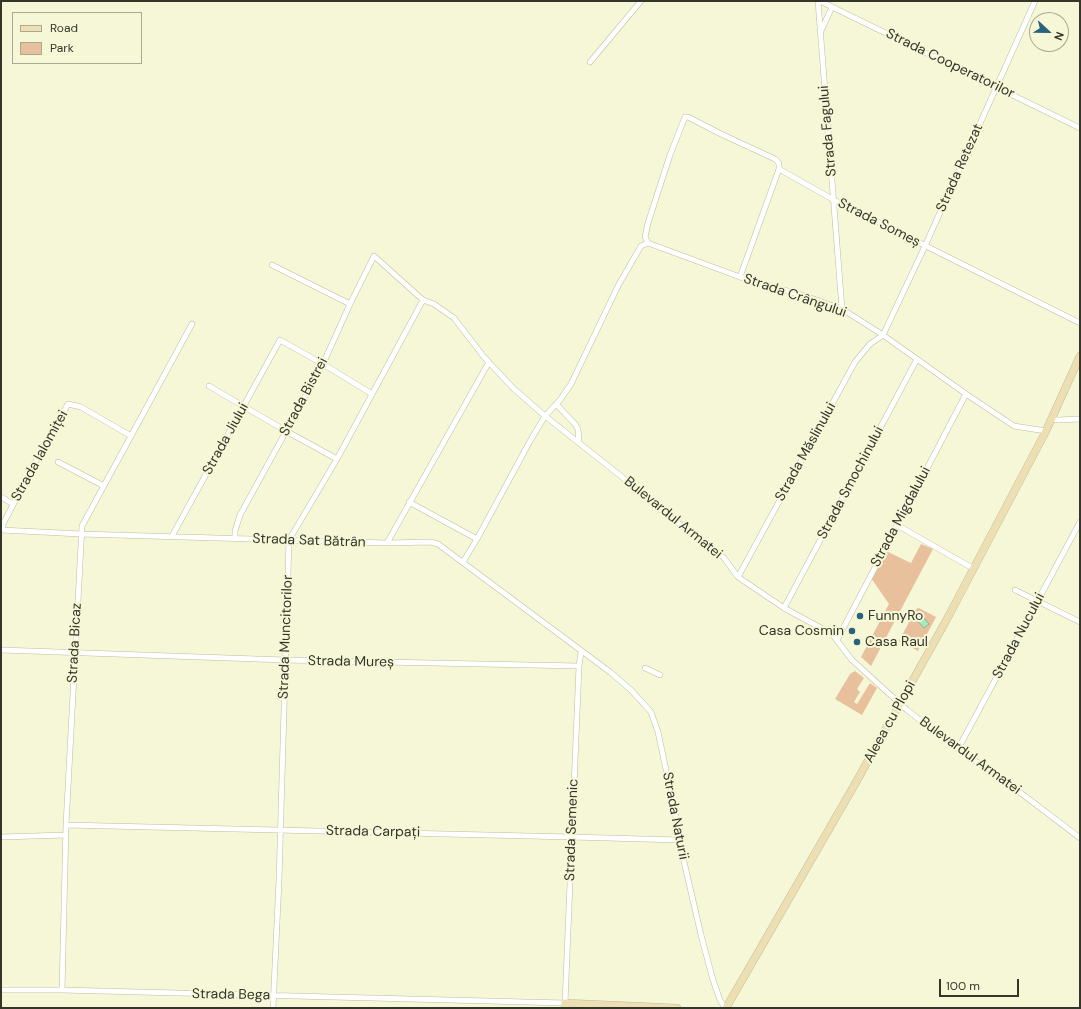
<!DOCTYPE html>
<html>
<head>
<meta charset="utf-8">
<style>
  body { margin:0 }
  #map { position:relative; width:1081px; height:1009px; overflow:hidden; background:#f5f7d7; font-family:"DM Sans",sans-serif }
  canvas { display:block }
  .frame { position:absolute; inset:0; border:2px solid #35362a; pointer-events:none }
  .legend { position:absolute; left:12px; top:12px; width:130px; height:52px; box-sizing:border-box; background:#f5f7d7; border:1px solid #a8aa92; margin:0; padding:5px 7px; list-style:none; font-size:12px; color:#35362a }
  .legend li { display:flex; align-items:center; gap:8px; height:20px }
  .legend b { width:20px; border:1px solid #a8aa92 }
  .north { position:absolute; left:1029px; top:12px; width:40px; height:40px; box-sizing:border-box; background:#f5f7d7; border:1px solid #a8aa92; border-radius:50%; rotate:112deg; font-size:11px; font-weight:700; line-height:16px; text-align:center; color:#35362a }
  .north::after { content:''; display:block; margin:auto; width:14px; height:18px; background:#28627b; clip-path:polygon(50% 0,100% 100%,50% 72%,0 100%) }
  .scale { position:absolute; left:939px; top:979px; width:80px; height:18px; box-sizing:border-box; border:2px solid #35362a; border-top:0; padding-left:5px; font-size:12px; line-height:14px; white-space:nowrap; color:#35362a; -webkit-text-stroke:3px #f5f7d7; paint-order:stroke }
</style>
</head>
<body>
<div id="map">
<canvas width="1081" height="1009"></canvas>
<div class="frame"></div>
<ul class="legend">
<li><b style="height:5px;background:#eddfb2"></b>Road</li>
<li><b style="height:11px;background:#e9c09c"></b>Park</li>
</ul>
<div class="north">N</div>
<div class="scale">100 m</div>
</div>
<script>
const c = document.querySelector('canvas').getContext('2d');
c.lineJoin = 'round';
function fill(path, color) { c.fillStyle = color; c.fill(path, 'evenodd'); }
const shape = rows => new Path2D(rows.map(r => 'M' + r).join(''));
function stroke(path, color, width, dash) { c.strokeStyle = color; c.lineWidth = width; c.lineCap = dash ? 'butt' : 'round'; c.setLineDash(dash || []); c.stroke(path); }
function drawText(font, color, halo, rows, align = 'center') {
  c.font = font + ' "DM Sans",sans-serif'; c.lineWidth = 4; c.setLineDash([]); c.textBaseline = 'middle'; c.strokeStyle = halo; c.fillStyle = color; for (const [text, x, y, turn = 0] of rows) {
    c.save(); c.translate(x, y); c.rotate((+turn || 0) * Math.PI / 180); c.textAlign = isNaN(turn) ? turn : align; if (halo) c.strokeText(text, 0, 0); c.fillText(text, 0, 0); c.restore();
  }
}
fill(shape([
  [921,544,933,549,871,666,861,657,889,604,871,578,886,551,911,563],
  [919,608,936,617,918,651,899,641,916,609],
  [855,671,864,678,857,689,860,692,854,702,857,704,870,683,877,688,862,715,835,699,850,674]
]), '#e9c09c');
const water = shape([
  [921,615,929,624,924,628,916,619,921,615]
]);
fill(water, '#a4ebc1');
stroke(water, '#83b594', 1);
const street = shape([
  [818,1,842,309],
  [820,1,1080,128],
  [821,31,832,7],
  [590,62,641,1],
  [779,169,834,200,1080,323],
  [272,265,350,304],
  [740,277,779,169,779,163,775,159,721,134,688,117,685,117,670,155,648,223,645,237,648,243,740,277,808,297,842,309,883,335,966,394,1014,426,1046,431],
  [883,335,925,246,1035,1],
  [209,386,286,431,337,459],
  [556,404,575,424,578,429,579,442],
  [1052,419,1058,420,1080,419],
  [58,462,104,486],
  [1,497,13,504],
  [409,502,477,539],
  [897,525,974,569],
  [1,530,81,534,387,543,431,542,438,544,610,672,631,690,651,712,658,732,675,812,679,833,679,840,701,935,713,980,720,1000,725,1008],
  [2,530,3,524,40,453,68,404,81,407,131,436],
  [172,536,280,340,323,364,372,394],
  [235,539,235,531,240,515,323,364,350,304,374,256,423,300,434,304,454,318,484,357,513,388,545,416,622,477,662,511,714,549,724,558,738,577,784,608,832,634,852,660,907,710,952,745,1005,781,1080,838],
  [387,543,489,362],
  [463,562,477,539,529,443,545,416,560,400,571,384,619,284,641,246,648,243],
  [738,577,855,362,870,344,883,335],
  [1015,590,1080,622],
  [784,608,917,359],
  [837,640,966,394],
  [1,650,285,660,579,666],
  [645,668,660,675],
  [958,749,1080,522],
  [66,825,572,837,679,840],
  [1,837,66,835],
  [1,990,62,990,565,1003,579,666,581,652],
  [62,990,66,825,82,526,192,324],
  [273,1008,279,880,289,540,337,459,423,300]
]);
const secondary = shape([
  [565,1008,565,1003,677,1008],
  [726,1008,855,784,947,619,1046,431,1080,356]
]);
stroke(street, '#bcbe9f', 6);
stroke(secondary, '#bcbe9f', 8);
stroke(street, '#fff', 5);
stroke(secondary, '#eddfb2', 7);
for (const [x, y, r, color] of [
  [860,616,4,"#28627b"],
  [852,631,4,"#28627b"],
  [857,642,4,"#28627b"]
]) { const dot = new Path2D(); dot.arc(x, y, r, 0, 2 * Math.PI); c.fillStyle = color; c.fill(dot); stroke(dot, '#f5f7d7', 1.5); }
drawText('14px', '#35362a', '#f5f7d7', [
  ["Strada Cooperatorilor",950,64,26],
  ["Strada Fagului",828,131,-95],
  ["Strada Retezat",960,168,-66],
  ["Strada Someș",879,223,27],
  ["Strada Crângului",795,296,19],
  ["Strada Bistrei",304,397,-62],
  ["Strada Jiului",226,439,-61],
  ["Strada Măslinului",806,452,-61],
  ["Strada Ialomiței",40,456,-61],
  ["Strada Smochinului",851,483,-62],
  ["Strada Migdalului",901,517,-62],
  ["Bulevardul Armatei",673,518,39],
  ["Strada Sat Bătrân",309,541,2],
  ["Strada Nucului",1019,636,-62],
  ["Strada Muncitorilor",286,637,-88],
  ["Strada Bicaz",75,643,-87],
  ["Strada Mureș",351,662,1],
  ["Aleea cu Plopi",890,722,-61],
  ["Bulevardul Armatei",970,756,36],
  ["Strada Naturii",675,816,79],
  ["Strada Semenic",572,830,-88],
  ["Strada Carpați",373,832,1],
  ["Strada Bega",231,995,1]
]);
drawText('14px', '#35362a', '#f5f7d7', [
  ["FunnyRo",868,616],
  ["Casa Cosmin",844,631,"right"],
  ["Casa Raul",865,642]
], 'left');
</script>
</body>
</html>
